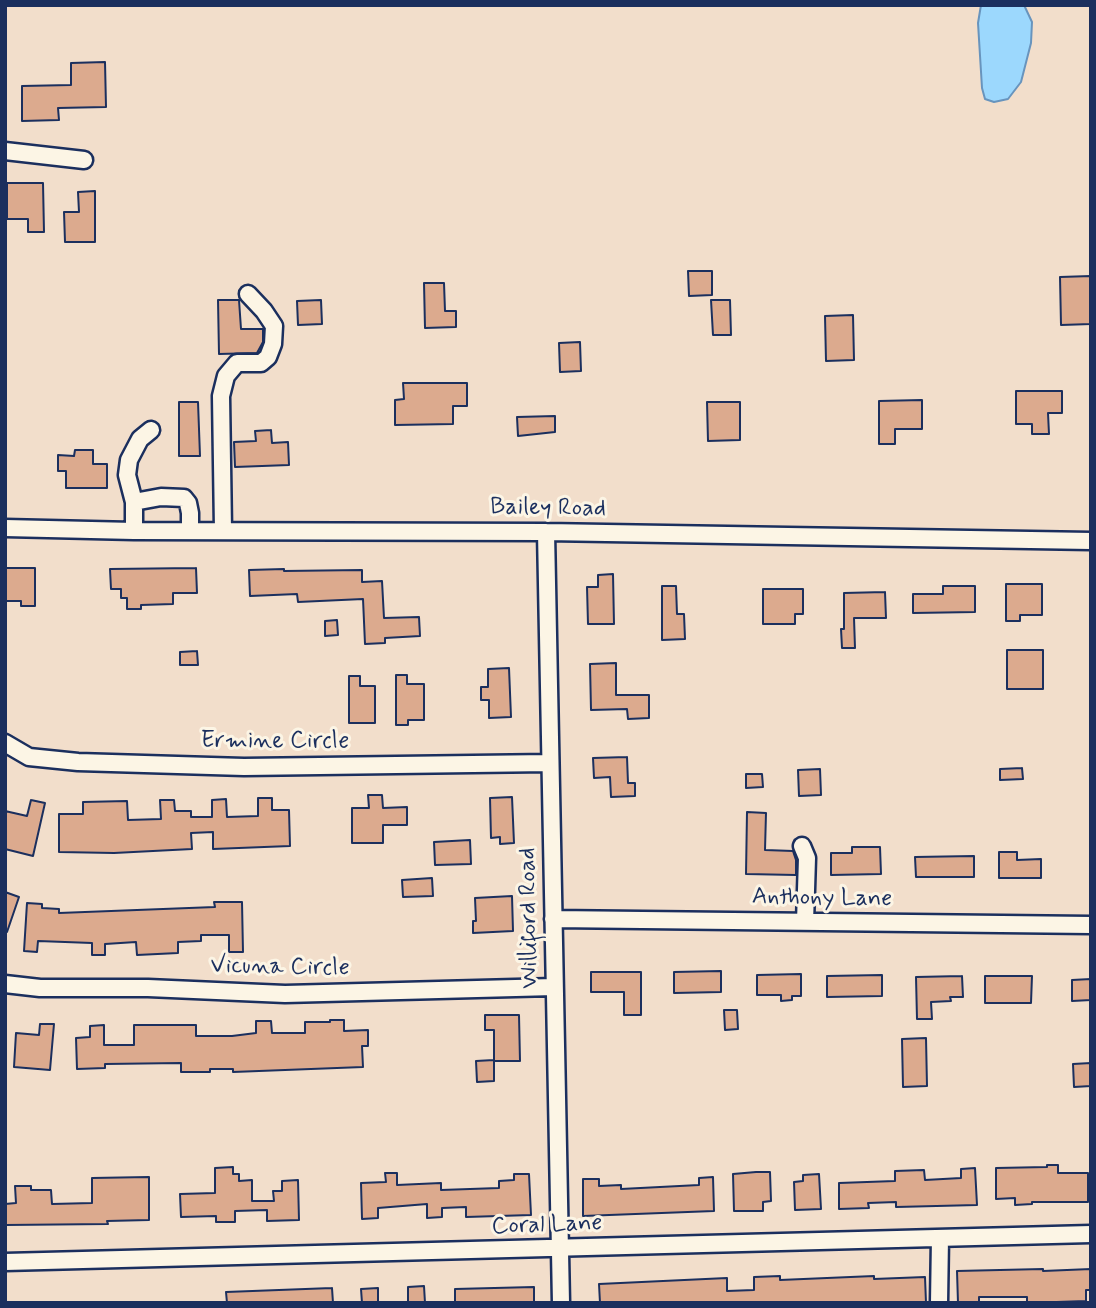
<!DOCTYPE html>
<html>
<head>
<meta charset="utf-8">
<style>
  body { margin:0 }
  #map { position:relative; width:1096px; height:1308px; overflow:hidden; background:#f2decb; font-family:Mynerve,sans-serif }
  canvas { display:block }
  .frame { position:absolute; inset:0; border:7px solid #1b2f5e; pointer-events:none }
</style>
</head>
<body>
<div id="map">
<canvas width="1096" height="1308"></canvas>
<div class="frame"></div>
</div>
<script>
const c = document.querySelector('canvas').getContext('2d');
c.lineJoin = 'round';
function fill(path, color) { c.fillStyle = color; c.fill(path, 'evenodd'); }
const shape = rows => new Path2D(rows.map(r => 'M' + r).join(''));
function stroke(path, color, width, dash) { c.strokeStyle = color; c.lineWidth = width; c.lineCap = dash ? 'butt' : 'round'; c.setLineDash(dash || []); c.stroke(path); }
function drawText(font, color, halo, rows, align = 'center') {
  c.font = font + ' Mynerve,sans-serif'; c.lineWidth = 6; c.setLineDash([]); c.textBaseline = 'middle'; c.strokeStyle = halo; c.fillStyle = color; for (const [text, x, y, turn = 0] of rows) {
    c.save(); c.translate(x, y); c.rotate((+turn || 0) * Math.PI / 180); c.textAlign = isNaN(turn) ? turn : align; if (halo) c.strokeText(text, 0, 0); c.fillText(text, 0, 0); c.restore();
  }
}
const water = shape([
  [981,5,1024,5,1032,22,1031,43,1021,82,1008,99,994,102,985,99,982,88,978,23,981,5]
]);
fill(water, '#9cd8fd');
stroke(water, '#6894bd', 2);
const building = shape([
  [105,62,106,107,58,108,59,120,22,121,22,86,71,85,71,63,105,62],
  [7,183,43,183,44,232,28,232,28,219,7,219,7,183],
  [95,191,95,242,65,242,64,212,79,212,78,192,95,191],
  [688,271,712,271,712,295,689,296,688,271],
  [1091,276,1091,324,1061,325,1060,277,1091,276],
  [424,283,444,283,445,311,456,311,456,327,425,328,424,283],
  [218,300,239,300,241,329,263,329,263,342,257,353,219,354,218,300],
  [321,300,322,324,298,325,297,301,321,300],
  [711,300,730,300,731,335,713,335,711,300],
  [853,315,854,360,826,361,825,316,853,315],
  [580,342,581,371,560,372,559,343,580,342],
  [403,383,467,383,467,406,453,406,453,424,395,425,395,400,404,399,403,383],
  [1016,391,1062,391,1062,413,1048,413,1049,434,1032,434,1032,424,1016,424,1016,391],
  [922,400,922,429,895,429,895,444,879,444,879,401,922,400],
  [179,402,198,402,200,456,179,456,179,402],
  [707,402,740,402,740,440,708,441,707,402],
  [555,416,555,432,518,436,517,417,555,416],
  [271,430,272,443,288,442,289,465,235,467,234,442,256,441,255,431,271,430],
  [75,450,93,450,93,464,107,464,107,488,66,488,66,471,58,471,58,455,74,456,75,450],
  [5,568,35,568,35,606,21,606,21,601,5,601,5,568],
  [196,568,197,593,173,593,173,604,141,605,141,609,127,609,127,598,121,598,121,589,111,589,110,569,196,568],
  [284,569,284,571,362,570,362,582,382,581,384,618,419,617,420,636,385,638,385,643,365,644,363,599,298,602,297,594,250,596,249,570,284,569],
  [613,574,614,624,588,624,587,587,598,587,598,575,613,574],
  [1006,584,1042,584,1042,615,1020,615,1020,621,1006,621,1006,584],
  [662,586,676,586,677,614,684,614,685,639,662,640,662,586],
  [943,586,975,586,975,612,913,613,913,594,943,594,943,586],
  [763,589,803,589,803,614,795,614,795,624,763,624,763,589],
  [885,592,886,618,854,618,855,648,842,648,841,629,844,629,844,593,885,592],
  [337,620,338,635,325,636,325,621,337,620],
  [1007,650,1043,650,1043,689,1007,689,1007,650],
  [197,651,198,665,180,665,180,652,197,651],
  [616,663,616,695,649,695,649,718,628,719,627,709,591,710,590,664,616,663],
  [509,668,511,717,489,718,489,700,481,700,481,687,488,687,488,669,509,668],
  [396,675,407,675,407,684,424,684,424,720,408,720,408,725,396,725,396,675],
  [349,676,360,676,360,686,375,686,375,723,349,723,349,676],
  [627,757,628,783,635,783,635,796,611,797,610,777,594,778,593,758,627,757],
  [1022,768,1023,779,1000,780,1000,769,1022,768],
  [820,769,821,795,799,796,798,770,820,769],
  [746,774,762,774,763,787,746,788,746,774],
  [368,795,382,795,383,808,407,807,407,825,383,825,383,843,352,843,352,808,369,808,368,795],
  [512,797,514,843,500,844,500,837,491,838,490,798,512,797],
  [258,798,272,798,272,810,289,810,290,846,213,849,213,832,191,833,192,849,114,853,59,852,59,814,83,814,83,802,127,801,128,820,161,819,160,800,174,800,175,811,191,811,191,817,212,817,212,800,226,799,227,817,258,816,258,798],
  [31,800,45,803,33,856,5,849,5,811,27,816,31,800],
  [747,812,766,813,765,850,793,851,796,860,796,875,746,874,747,812],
  [470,840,471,864,435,865,434,842,470,840],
  [852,847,880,847,881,874,831,875,831,853,852,853,852,847],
  [999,852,1017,852,1017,860,1041,859,1041,878,999,878,999,852],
  [974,856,974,877,916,877,915,857,974,856],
  [432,878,433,896,403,897,402,880,432,878],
  [5,892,19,897,7,932,5,932,5,892],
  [512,896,513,931,473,933,473,921,476,921,475,898,512,896],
  [214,902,242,902,243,952,229,952,229,935,201,935,201,941,178,942,178,953,137,955,136,942,105,944,105,955,92,955,92,943,38,941,37,952,24,951,27,903,42,904,42,908,59,909,59,913,215,907,214,902],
  [721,971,721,992,674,993,674,972,721,971],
  [591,972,641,972,641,1015,624,1015,624,992,591,992,591,972],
  [801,974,801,996,792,996,792,1000,781,1001,781,995,757,995,757,975,801,974],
  [882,975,882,996,827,997,827,976,882,975],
  [962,976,963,997,950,997,951,1001,931,1002,932,1019,917,1019,916,977,962,976],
  [985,976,1032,976,1031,1003,985,1003,985,976],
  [1091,979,1091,1000,1072,1001,1072,980,1091,979],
  [724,1010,737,1010,738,1029,725,1030,724,1010],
  [485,1015,519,1015,520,1061,494,1061,494,1030,485,1030,485,1015],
  [330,1020,344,1020,344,1031,368,1030,368,1046,362,1046,363,1067,233,1072,233,1069,210,1069,210,1072,181,1072,181,1063,105,1064,105,1068,77,1069,76,1038,90,1037,90,1026,104,1025,104,1045,134,1045,134,1025,196,1025,196,1036,232,1036,256,1033,256,1021,271,1021,272,1033,305,1033,305,1022,330,1022,330,1020],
  [40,1024,54,1024,50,1070,14,1067,16,1033,39,1035,40,1024],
  [926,1038,927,1086,903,1087,902,1039,926,1038],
  [494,1060,494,1081,477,1082,476,1061,494,1060],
  [1091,1063,1091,1086,1074,1087,1073,1064,1091,1063],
  [1047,1165,1058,1165,1058,1173,1088,1173,1088,1202,1032,1202,1032,1204,1015,1205,1015,1198,996,1199,996,1168,1047,1167,1047,1165],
  [233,1167,233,1174,239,1174,239,1181,252,1180,252,1201,274,1201,273,1191,282,1191,282,1181,298,1180,299,1220,267,1221,267,1210,235,1211,235,1222,216,1222,216,1216,181,1217,180,1194,215,1193,215,1168,233,1167],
  [975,1168,977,1205,896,1207,896,1202,868,1203,869,1208,839,1209,839,1183,895,1181,895,1171,924,1170,925,1180,961,1178,961,1169,975,1168],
  [756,1172,770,1172,771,1201,763,1202,763,1211,734,1211,733,1174,756,1172],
  [385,1173,397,1173,397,1185,441,1183,441,1190,499,1188,499,1181,514,1180,514,1174,529,1174,531,1215,466,1217,466,1207,442,1208,442,1217,427,1218,427,1204,378,1208,378,1218,362,1219,361,1183,386,1182,385,1173],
  [819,1174,821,1209,795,1210,794,1182,803,1181,803,1175,819,1174],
  [149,1177,149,1220,107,1221,108,1224,5,1225,5,1204,16,1203,15,1186,31,1186,31,1190,51,1190,52,1204,92,1203,92,1178,149,1177],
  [713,1177,714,1211,583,1216,583,1179,599,1179,599,1186,621,1185,621,1189,699,1185,699,1178,713,1177],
  [1043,1269,1043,1271,1091,1269,1091,1290,1086,1290,1086,1301,1027,1303,1027,1297,979,1297,979,1303,958,1303,957,1271,1043,1269],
  [780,1276,780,1280,874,1276,874,1279,925,1277,926,1303,600,1303,599,1284,727,1278,727,1291,754,1290,754,1277,780,1276],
  [424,1286,425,1303,408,1303,408,1287,424,1286],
  [534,1287,534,1303,455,1303,455,1289,534,1287],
  [332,1288,333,1303,227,1303,226,1292,332,1288],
  [378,1288,378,1303,362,1303,361,1289,378,1288]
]);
fill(building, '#dcaa8e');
stroke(building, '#1b2f5e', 2);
const minor = shape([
  [5,151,84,160],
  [134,502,161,497,184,498,188,503,190,513,190,530],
  [5,528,134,531,546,532,1091,541],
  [223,530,221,396,226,376,237,363,261,363,268,357,273,344,274,326,264,311,248,294],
  [134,531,134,502,127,475,129,460,140,439,151,430],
  [546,532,561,1303],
  [5,743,29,757,78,762,244,767,549,763],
  [802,846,807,858,805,922],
  [553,919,1091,925],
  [5,984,40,988,148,988,285,994,554,987],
  [5,1262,1091,1234],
  [939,1303,940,1238]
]);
stroke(minor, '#1b2f5e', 21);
stroke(minor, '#fcf5e5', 16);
drawText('24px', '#1b2f5e', '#fcf5e5', [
  ["Bailey Road",548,509,1],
  ["Ermine Circle",275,742],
  ["Anthony Lane",822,899,1],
  ["Williford Road",530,918,-91],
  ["Vicuna Circle",280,968,1],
  ["Coral Lane",547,1226,-2]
]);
</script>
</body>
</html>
